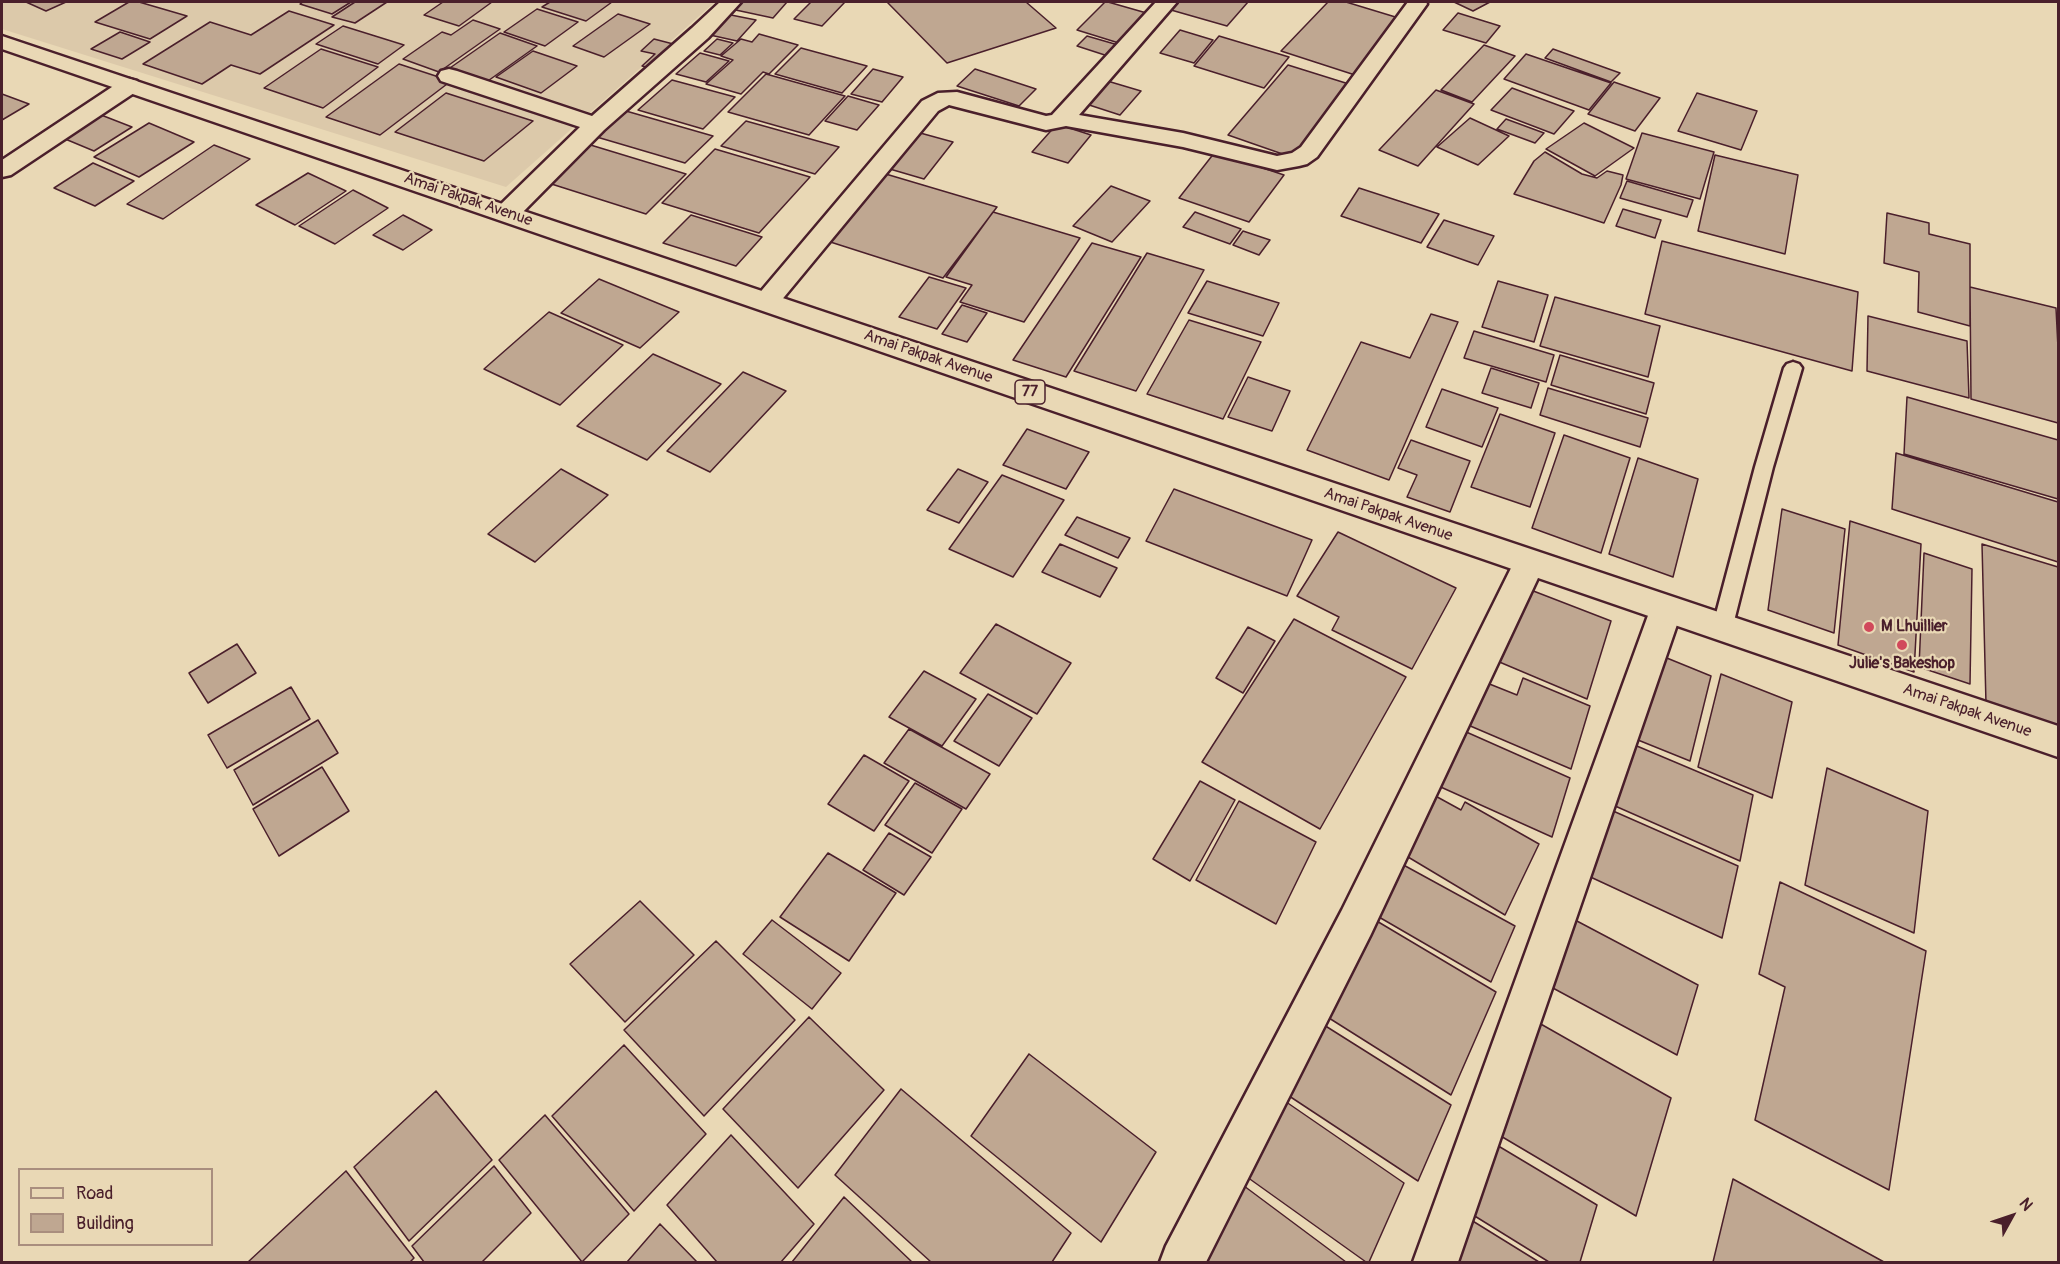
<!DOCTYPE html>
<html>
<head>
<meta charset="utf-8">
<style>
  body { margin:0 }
  #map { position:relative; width:2060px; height:1264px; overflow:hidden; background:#e9d8b5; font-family:Pangolin,sans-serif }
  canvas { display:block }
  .frame { position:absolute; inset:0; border:3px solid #4a1f2b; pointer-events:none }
  .legend { position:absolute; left:18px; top:1168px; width:195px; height:78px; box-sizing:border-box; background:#e9d8b5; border:2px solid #a98e7e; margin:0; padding:8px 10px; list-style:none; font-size:18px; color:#4a1f2b }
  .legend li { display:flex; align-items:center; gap:12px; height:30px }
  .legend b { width:30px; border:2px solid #a98e7e }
  .north { position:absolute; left:1982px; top:1186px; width:60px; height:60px; -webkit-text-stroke:4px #e9d8b5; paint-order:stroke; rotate:50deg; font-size:16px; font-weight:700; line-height:24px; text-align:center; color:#4a1f2b }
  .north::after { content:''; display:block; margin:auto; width:21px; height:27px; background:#4a1f2b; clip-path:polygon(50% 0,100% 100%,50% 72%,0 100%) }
</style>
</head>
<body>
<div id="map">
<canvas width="2060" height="1264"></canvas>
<div class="frame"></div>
<ul class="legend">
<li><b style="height:8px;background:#e9d8b5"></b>Road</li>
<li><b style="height:16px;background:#bfa791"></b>Building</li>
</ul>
<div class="north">N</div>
</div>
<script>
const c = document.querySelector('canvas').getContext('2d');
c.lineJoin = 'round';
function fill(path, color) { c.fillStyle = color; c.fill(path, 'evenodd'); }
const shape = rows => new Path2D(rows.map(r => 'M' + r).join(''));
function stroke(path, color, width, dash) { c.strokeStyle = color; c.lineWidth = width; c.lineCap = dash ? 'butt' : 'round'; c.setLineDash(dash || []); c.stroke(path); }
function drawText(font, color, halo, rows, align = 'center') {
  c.font = font + ' Pangolin,sans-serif'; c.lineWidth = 4.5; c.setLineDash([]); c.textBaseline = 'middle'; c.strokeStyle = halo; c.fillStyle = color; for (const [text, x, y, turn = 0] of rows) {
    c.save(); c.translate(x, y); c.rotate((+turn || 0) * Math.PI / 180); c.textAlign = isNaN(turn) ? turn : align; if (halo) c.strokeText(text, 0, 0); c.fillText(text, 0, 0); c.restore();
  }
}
fill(shape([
  [2,2,715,2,506,187,2,29]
]), '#dcc9aa');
const building = shape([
  [26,2,66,2,46,11,26,2],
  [129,2,139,2,187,16,150,39,95,22,129,2],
  [303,2,351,2,332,14,300,4,303,2],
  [355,2,387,2,355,23,332,17,355,2],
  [443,2,492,2,459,26,424,15,443,2],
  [550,2,612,2,586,21,542,7,550,2],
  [738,2,787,2,773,18,731,9,738,2],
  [811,2,845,2,822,26,794,19,811,2],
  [887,2,1026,2,1056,28,947,63,887,2],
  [1105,2,1108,2,1150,14,1122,44,1077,30,1105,2],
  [1170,2,1248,2,1227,26,1164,8,1170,2],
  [1328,2,1346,2,1402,19,1355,75,1281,51,1328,2],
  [1454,2,1490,2,1473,11,1454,2],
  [537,9,578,22,545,46,504,32,537,9],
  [289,11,334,25,260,74,231,65,202,84,143,64,210,22,251,35,289,11],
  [721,13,756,20,737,41,701,33,721,13],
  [1458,13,1500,26,1486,43,1443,30,1458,13],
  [618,14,650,24,604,57,573,46,618,14],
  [473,20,500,29,439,72,403,59,442,32,451,35,473,20],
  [343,26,404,45,378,64,316,44,343,26],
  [1180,30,1213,40,1194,63,1160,53,1180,30],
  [120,32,150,42,122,59,91,49,120,32],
  [500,33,537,46,485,83,447,70,500,33],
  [759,34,798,45,769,74,763,72,741,94,706,84,733,60,721,56,741,39,752,42,759,34],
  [1087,36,1125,47,1114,58,1077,46,1087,36],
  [1219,36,1289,57,1264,88,1194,66,1219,36],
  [654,39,681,46,655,69,642,66,655,54,641,51,654,39],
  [717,39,733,43,720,55,704,51,717,39],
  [1484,45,1515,56,1472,102,1441,90,1484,45],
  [801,48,867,66,842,93,775,74,801,48],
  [321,49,378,67,323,108,264,88,321,49],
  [1553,49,1620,73,1611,82,1545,58,1553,49],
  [533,51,577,66,541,93,496,77,533,51],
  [700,53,729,61,706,82,676,74,700,53],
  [1526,54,1611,83,1589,110,1504,79,1526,54],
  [399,64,451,81,380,135,326,117,399,64],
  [1288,65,1352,85,1294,158,1228,135,1288,65],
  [873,69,903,77,882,102,851,94,873,69],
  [975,69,1036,89,1019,106,957,86,975,69],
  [766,74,845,96,809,135,728,112,766,74],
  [672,80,735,97,703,129,638,110,672,80],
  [1104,80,1141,91,1120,115,1083,103,1104,80],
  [1614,82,1660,98,1635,131,1588,114,1614,82],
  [1512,88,1574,111,1554,134,1491,110,1512,88],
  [1436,90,1474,104,1418,166,1379,150,1436,90],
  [446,93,533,121,484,161,395,132,446,93],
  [1697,93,1757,111,1741,150,1678,131,1697,93],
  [2,94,29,104,2,120,2,94],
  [848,96,879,105,857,130,825,121,848,96],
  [619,109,713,136,685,163,590,135,619,109],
  [96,113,132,127,94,151,58,136,96,113],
  [1470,118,1509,136,1478,165,1437,147,1470,118],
  [1506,119,1544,133,1535,143,1497,129,1506,119],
  [746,121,839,147,815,174,721,146,746,121],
  [149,123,194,142,139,177,94,157,149,123],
  [1584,123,1634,148,1595,176,1546,149,1584,123],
  [1057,124,1091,135,1068,163,1032,152,1057,124],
  [913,131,953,142,924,179,883,167,913,131],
  [1642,133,1714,152,1700,199,1626,179,1642,133],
  [584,143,686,174,646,214,542,181,584,143],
  [214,145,250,159,163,219,127,204,214,145],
  [715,149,810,177,759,233,662,203,715,149],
  [1215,152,1284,175,1249,222,1179,198,1215,152],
  [1545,152,1582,174,1597,178,1607,171,1623,175,1621,185,1604,223,1514,194,1534,161,1545,152],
  [1715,155,1798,175,1785,254,1698,231,1715,155],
  [93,163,134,181,95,206,54,188,93,163],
  [879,172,997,207,943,278,821,239,879,172],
  [308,173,346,191,295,225,256,205,308,173],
  [1627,181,1693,200,1687,217,1620,198,1627,181],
  [1111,186,1150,201,1112,242,1073,226,1111,186],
  [1359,188,1439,214,1421,243,1341,216,1359,188],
  [353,190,388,208,335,244,299,226,353,190],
  [1623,209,1661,220,1655,238,1616,226,1623,209],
  [993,212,1080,238,1024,322,960,302,972,285,946,277,993,212],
  [1195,212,1241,229,1230,244,1183,227,1195,212],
  [1887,213,1929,223,1929,234,1970,244,1970,326,1918,312,1919,272,1884,263,1887,213],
  [403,215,432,230,403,250,373,235,403,215],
  [691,215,762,237,736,266,663,243,691,215],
  [1444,220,1494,236,1478,265,1427,247,1444,220],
  [1243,231,1270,240,1259,255,1233,245,1243,231],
  [1662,241,1858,292,1852,371,1645,314,1662,241],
  [1092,243,1141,257,1066,377,1013,360,1092,243],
  [1147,253,1204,270,1136,391,1074,371,1147,253],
  [929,277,966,288,937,329,899,317,929,277],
  [599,279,679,312,640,348,561,313,599,279],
  [1207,281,1279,303,1263,336,1188,313,1207,281],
  [1498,281,1548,295,1534,342,1482,327,1498,281],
  [1970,287,2056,308,2058,348,2058,423,1971,399,1970,287],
  [1555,297,1660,326,1648,377,1540,346,1555,297],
  [962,305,987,313,967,342,942,334,962,305],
  [549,312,623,345,560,405,484,369,549,312],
  [1431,314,1458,322,1389,480,1307,450,1361,342,1410,358,1431,314],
  [1868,316,1967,341,1969,398,1867,371,1868,316],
  [1189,320,1261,342,1223,419,1147,394,1189,320],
  [1474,331,1554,355,1546,382,1464,358,1474,331],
  [653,354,721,384,647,460,577,426,653,354],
  [1560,355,1654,383,1646,414,1551,385,1560,355],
  [1491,368,1539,383,1531,408,1482,393,1491,368],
  [743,372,786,391,710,472,667,451,743,372],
  [1248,377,1290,391,1272,431,1228,417,1248,377],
  [1548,388,1648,418,1640,447,1540,415,1548,388],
  [1442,389,1498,408,1482,447,1426,427,1442,389],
  [1907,397,2058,440,2058,499,1904,454,1907,397],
  [1500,414,1555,433,1530,507,1471,487,1500,414],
  [1027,429,1089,452,1066,489,1003,465,1027,429],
  [1564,435,1630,458,1601,553,1532,528,1564,435],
  [1411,440,1470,461,1450,512,1407,497,1417,475,1398,468,1411,440],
  [1896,453,2058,502,2058,562,1892,509,1896,453],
  [1638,458,1698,479,1673,577,1609,554,1638,458],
  [561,469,608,495,535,562,488,534,561,469],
  [958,469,988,482,959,523,927,510,958,469],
  [1002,475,1064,500,1013,577,949,549,1002,475],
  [1174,489,1312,540,1287,596,1146,541,1174,489],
  [1782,509,1845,529,1834,633,1768,610,1782,509],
  [1077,517,1130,538,1118,558,1065,535,1077,517],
  [1850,521,1921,544,1914,672,1838,645,1850,521],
  [1338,532,1456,588,1412,669,1332,630,1339,617,1297,596,1338,532],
  [1060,544,1117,568,1100,597,1042,572,1060,544],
  [1982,544,2058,567,2058,727,1986,704,1982,544],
  [1924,553,1972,569,1970,684,1919,667,1924,553],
  [1523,587,1611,621,1587,699,1497,661,1523,587],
  [1294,619,1406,677,1320,829,1202,762,1294,619],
  [996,624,1071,663,1037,714,960,673,996,624],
  [1248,627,1275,641,1243,693,1216,678,1248,627],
  [237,644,256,673,208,703,189,673,237,644],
  [1657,654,1711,676,1690,761,1633,738,1657,654],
  [924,671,976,699,942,746,889,717,924,671],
  [1721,674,1792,702,1772,798,1698,767,1721,674],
  [1523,678,1590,706,1571,769,1461,722,1477,679,1517,695,1523,678],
  [291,687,310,719,227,768,208,735,291,687],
  [988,694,1032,718,999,766,954,741,988,694],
  [318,720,338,753,253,805,234,770,318,720],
  [1455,727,1570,778,1552,837,1434,784,1455,727],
  [909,729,990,774,966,809,884,763,909,729],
  [1625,741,1753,795,1740,861,1606,802,1625,741],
  [864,755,909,781,874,831,828,804,864,755],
  [322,767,349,811,279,856,253,809,322,767],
  [1827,768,1928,811,1914,933,1805,885,1827,768],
  [1200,781,1235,800,1190,881,1153,859,1200,781],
  [915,783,962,809,932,853,885,825,915,783],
  [1430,793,1461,810,1465,802,1539,844,1505,915,1398,851,1430,793],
  [1239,801,1316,842,1276,924,1196,880,1239,801],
  [1604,807,1738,866,1722,938,1584,874,1604,807],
  [889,833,931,857,904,895,863,870,889,833],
  [828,853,896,893,849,961,780,917,828,853],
  [1398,862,1515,926,1491,982,1372,913,1398,862],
  [1780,882,1926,951,1889,1190,1755,1120,1785,987,1759,974,1780,882],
  [640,901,694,955,625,1022,570,964,640,901],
  [1370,917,1496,992,1451,1095,1321,1013,1370,917],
  [772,920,841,973,812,1009,743,954,772,920],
  [1575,920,1698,985,1677,1055,1551,987,1575,920],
  [716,941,795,1020,704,1116,624,1030,716,941],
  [809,1017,884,1090,798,1188,723,1109,809,1017],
  [1316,1020,1451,1105,1418,1181,1280,1090,1316,1020],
  [1539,1023,1671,1098,1636,1216,1499,1135,1539,1023],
  [624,1045,706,1134,634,1211,552,1116,624,1045],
  [1029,1054,1156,1152,1101,1242,971,1136,1029,1054],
  [901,1089,1071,1233,1052,1262,931,1262,835,1175,901,1089],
  [436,1091,492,1160,409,1241,354,1167,436,1091],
  [1279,1097,1404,1183,1369,1262,1366,1262,1240,1172,1279,1097],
  [545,1115,629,1214,582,1262,499,1160,545,1115],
  [731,1135,814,1224,781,1262,717,1262,667,1205,731,1135],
  [1490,1141,1597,1205,1580,1262,1549,1262,1465,1210,1490,1141],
  [494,1166,531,1213,482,1262,424,1262,412,1246,494,1166],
  [346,1171,414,1258,410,1262,248,1262,346,1171],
  [1733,1179,1884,1262,1713,1262,1733,1179],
  [1236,1180,1346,1262,1189,1262,1236,1180],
  [844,1197,912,1262,792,1262,844,1197],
  [1463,1215,1539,1262,1446,1262,1463,1215],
  [660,1224,697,1262,627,1262,660,1224]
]);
fill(building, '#bfa791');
stroke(building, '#4a1f2b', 1.5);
const lane = shape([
  [1793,362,1799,364,1802,368,1773,467,1732,629,1729,635,1722,638,1715,635,1712,629,1755,467,1784,368,1787,364,1793,362]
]);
const street = shape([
  [720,2,741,2,708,38,604,130,516,219,507,221,498,219,495,213,498,207,580,127,441,81,438,76,441,71,449,69,457,71,592,116,692,28,720,2],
  [1156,2,1177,2,1079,115,1183,133,1277,156,1292,153,1301,147,1408,2,1426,2,1427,4,1317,157,1307,164,1299,166,1277,170,1183,147,1066,126,1046,130,949,105,938,111,775,308,766,311,757,308,753,302,757,296,922,101,938,93,957,92,1046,116,1052,115,1156,2],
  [129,79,137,81,140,86,137,91,11,175,2,177,2,160,121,81,129,79],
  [1529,550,1540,554,1545,563,1370,936,1206,1262,1160,1262,1166,1246,1342,910,1518,554,1529,550],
  [1666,597,1678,600,1682,610,1458,1262,1413,1262,1650,610,1654,600,1666,597]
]);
const highway = shape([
  [2,36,2058,726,2058,757,2,49,2,36]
]);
stroke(lane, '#4a1f2b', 5);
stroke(street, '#4a1f2b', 5);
stroke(highway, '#4a1f2b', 5);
fill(lane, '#e9d8b5');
fill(street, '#e9d8b5');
fill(highway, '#e9d8b5');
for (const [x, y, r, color] of [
  [1869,627,6,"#d1495b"],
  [1902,645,6,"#d1495b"]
]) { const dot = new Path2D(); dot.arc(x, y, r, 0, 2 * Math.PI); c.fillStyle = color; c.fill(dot); stroke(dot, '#e9d8b5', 2); }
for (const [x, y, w] of [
  [1030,392,30]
]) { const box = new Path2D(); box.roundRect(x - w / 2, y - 12, w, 24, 4.5); c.fillStyle = '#e9d8b5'; c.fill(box); stroke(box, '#4a1f2b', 1.5); }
drawText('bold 15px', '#4a1f2b', null, [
  ["77",1030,392]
]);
drawText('16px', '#4a1f2b', '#e9d8b5', [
  ["Amai Pakpak Avenue",468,200,19],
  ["Amai Pakpak Avenue",928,357,19],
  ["Amai Pakpak Avenue",1388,515,19],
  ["Amai Pakpak Avenue",1967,711,19]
]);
drawText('bold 16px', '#4a1f2b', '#e9d8b5', [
  ["M Lhuillier",1881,627],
  ["Julie's Bakeshop",1902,664,"center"]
], 'left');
</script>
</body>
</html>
